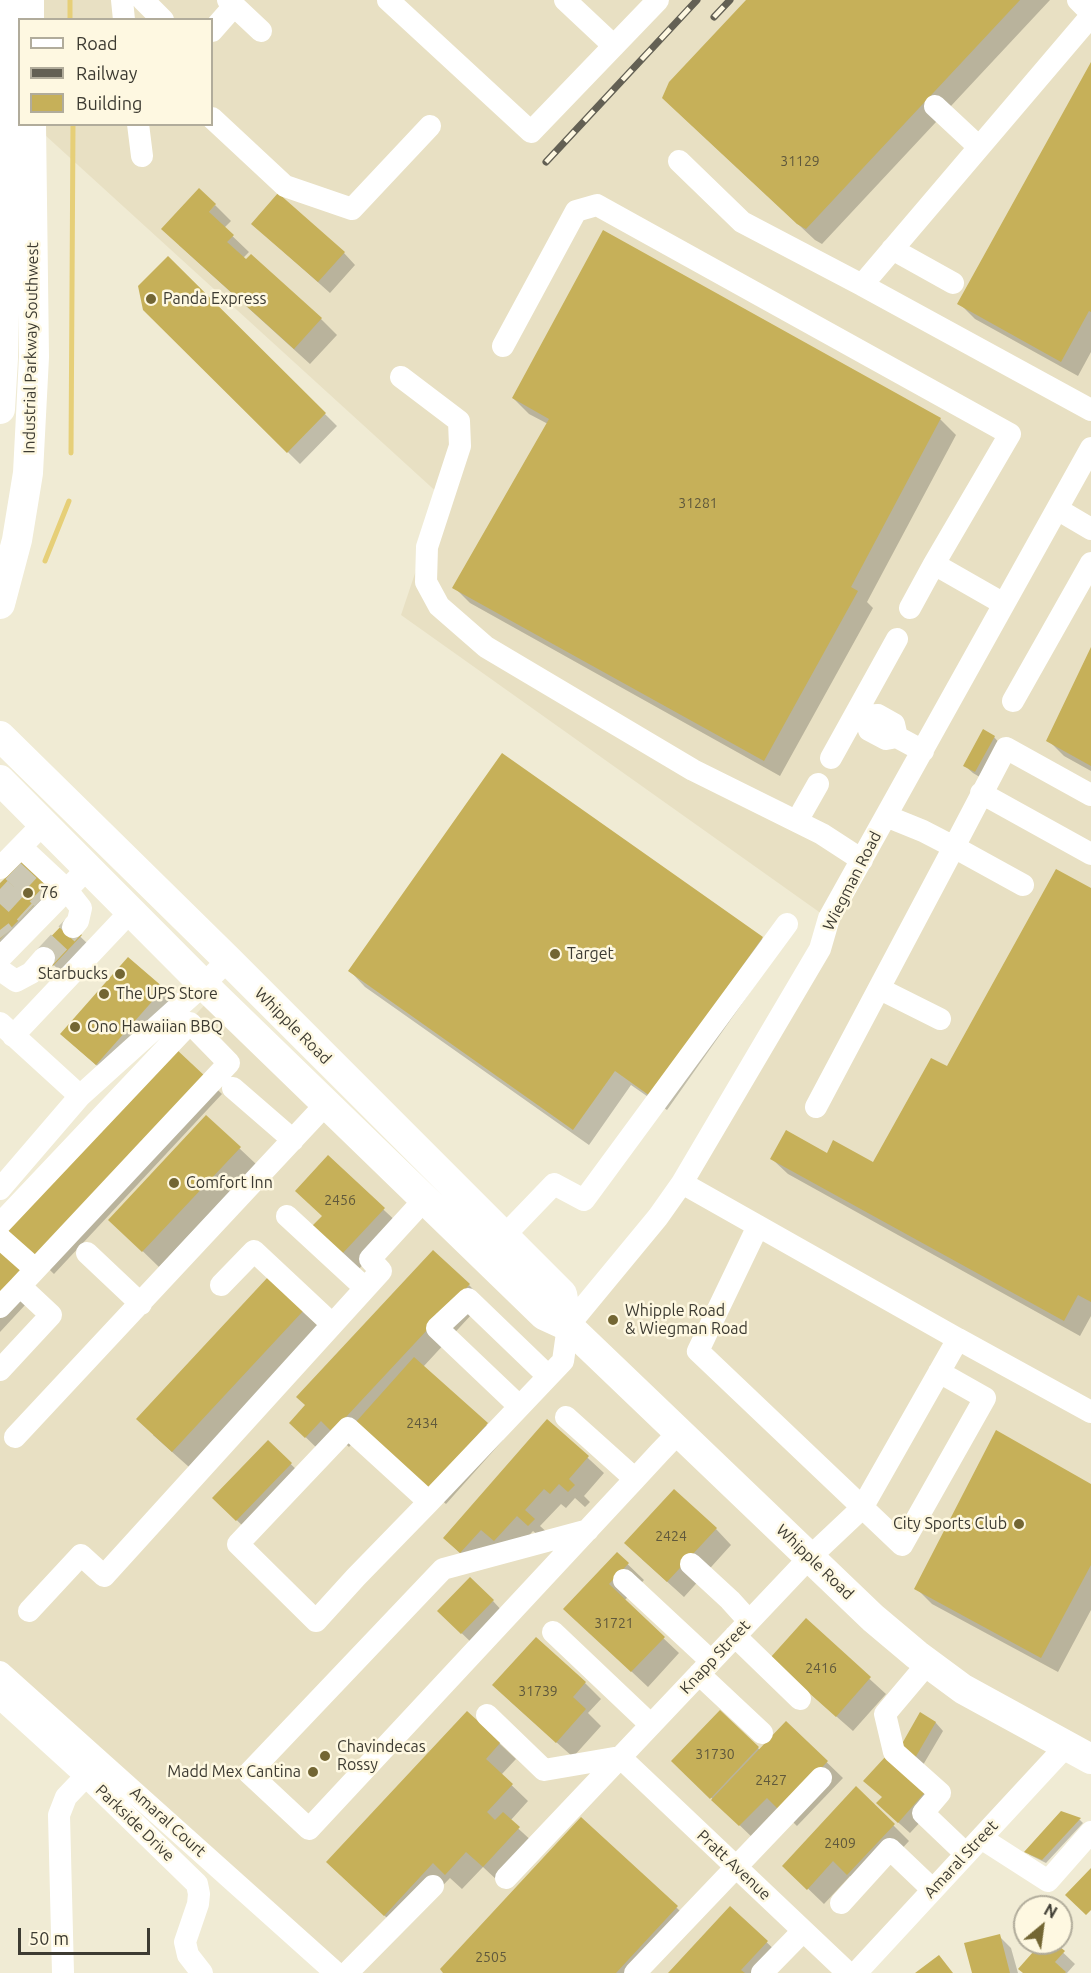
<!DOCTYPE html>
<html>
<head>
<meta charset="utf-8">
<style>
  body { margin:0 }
  #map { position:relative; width:1091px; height:1973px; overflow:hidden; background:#f0ebd4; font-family:Ubuntu,sans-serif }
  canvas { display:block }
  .legend { position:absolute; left:18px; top:18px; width:195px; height:108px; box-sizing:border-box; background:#fef8e1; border:2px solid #b1ac9b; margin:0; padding:8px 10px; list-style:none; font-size:18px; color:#3d3b32 }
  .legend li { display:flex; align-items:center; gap:12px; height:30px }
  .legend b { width:30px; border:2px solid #b1ac9b }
  .north { position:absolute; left:1013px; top:1895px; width:60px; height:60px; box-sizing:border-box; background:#fef8e1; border:2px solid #b1ac9b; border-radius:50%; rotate:29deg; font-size:16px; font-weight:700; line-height:24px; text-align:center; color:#3d3b32 }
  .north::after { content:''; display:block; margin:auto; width:21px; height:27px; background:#736633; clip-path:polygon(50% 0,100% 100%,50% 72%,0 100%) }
  .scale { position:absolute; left:18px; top:1928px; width:132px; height:27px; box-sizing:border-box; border:3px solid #3d3b32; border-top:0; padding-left:8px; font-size:18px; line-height:21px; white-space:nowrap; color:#3d3b32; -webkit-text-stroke:4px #fef8e1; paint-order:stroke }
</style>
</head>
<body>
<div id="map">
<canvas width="1091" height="1973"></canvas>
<ul class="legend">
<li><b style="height:8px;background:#fff"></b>Road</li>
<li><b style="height:8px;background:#636054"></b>Railway</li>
<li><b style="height:16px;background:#c6b059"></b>Building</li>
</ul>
<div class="north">N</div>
<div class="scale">50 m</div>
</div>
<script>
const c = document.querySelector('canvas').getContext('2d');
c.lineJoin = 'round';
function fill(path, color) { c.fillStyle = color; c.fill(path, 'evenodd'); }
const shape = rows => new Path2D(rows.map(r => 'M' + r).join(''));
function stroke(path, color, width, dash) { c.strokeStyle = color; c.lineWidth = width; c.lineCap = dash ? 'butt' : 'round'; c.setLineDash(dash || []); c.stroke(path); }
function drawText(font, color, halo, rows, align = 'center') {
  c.font = font + ' Ubuntu,sans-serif'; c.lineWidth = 5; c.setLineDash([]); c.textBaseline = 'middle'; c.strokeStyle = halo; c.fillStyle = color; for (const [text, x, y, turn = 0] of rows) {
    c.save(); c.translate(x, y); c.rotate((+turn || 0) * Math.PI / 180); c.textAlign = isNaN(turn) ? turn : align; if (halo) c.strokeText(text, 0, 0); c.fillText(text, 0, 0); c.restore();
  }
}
fill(shape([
  [29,0,1091,0,1091,1759,1066,1746,856,1973,336,1973,0,1672,0,1222,214,995,568,1326,658,1217,829,919,401,615,441,496,34,125,212,124,212,20,29,19]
]), '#e8e0c3');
fill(shape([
  [748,0,1050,0,822,244,815,240,680,114],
  [1091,65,1091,352,1078,376,975,319,959,303],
  [215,205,231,221,224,228,249,252,243,258,321,319,337,335,310,364,179,245],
  [265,235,344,253,355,265,330,293],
  [168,258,337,426,300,464,144,310],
  [513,398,940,419,956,435,867,602,873,608,780,776,470,603,454,587,548,424,529,414],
  [1091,650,1091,771,1064,756,1048,740],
  [994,737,1001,745,983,779,973,773,965,766],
  [0,886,57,889,0,945],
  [1091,890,1091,1316,1080,1336,788,1174,772,1159,827,1155,874,1164,947,1068],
  [66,923,88,944,61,972,39,951],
  [762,938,777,954,667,1110,631,1085,589,1145,365,987,350,971],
  [163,989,178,1005,113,1080,78,1049],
  [206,1079,222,1094,54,1274,25,1246],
  [206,1117,256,1164,159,1267,126,1235],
  [328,1158,400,1225,358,1270,329,1243,323,1216],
  [0,1253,39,1290,0,1332],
  [268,1279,319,1327,189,1467,153,1435],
  [469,1285,484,1301,423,1367,503,1440,446,1504,364,1430,349,1447,337,1436,322,1453,291,1423,307,1405],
  [548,1421,604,1473,584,1496,590,1502,585,1507,575,1498,566,1508,561,1504,540,1526,550,1535,545,1541,533,1531,510,1556,461,1554,445,1538],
  [268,1442,303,1476,249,1532,214,1498],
  [1091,1486,1091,1610,1058,1672,932,1604,916,1588],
  [716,1529,731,1545,684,1597,642,1559],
  [617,1554,644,1580,624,1601,679,1653,648,1687,581,1624],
  [493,1601,504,1613,474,1645,451,1623],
  [806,1621,886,1694,853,1731,788,1674],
  [585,1683,601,1699,588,1713,601,1726,573,1757,510,1701],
  [720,1712,760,1750,786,1723,843,1778,797,1826,783,1812,756,1841,673,1761],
  [467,1713,516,1759,501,1775,528,1801,510,1821,535,1844,499,1882,483,1867,462,1889,450,1878,400,1930,344,1878],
  [921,1714,936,1723,943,1731,923,1765,908,1756],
  [886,1758,937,1804,910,1833,890,1815],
  [856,1788,909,1841,864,1890,850,1876,824,1904,800,1881],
  [1061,1813,1080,1820,1083,1823,1046,1863,1030,1855,1027,1852],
  [581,1819,693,1923,647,1973,445,1973],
  [731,1908,783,1958,769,1973,670,1973],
  [999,1936,1011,1948,1018,1973,973,1973],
  [1043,1943,1053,1943,1075,1964,1067,1973,1024,1973]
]), '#0003');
stroke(shape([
  [70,0,70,20],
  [71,453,73,124],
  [45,561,69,501]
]), '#e6cf78', 5);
fill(shape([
  [746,0,1020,0,806,229,797,224,662,98,669,82],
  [1091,62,1091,312,1089,311,1061,362,957,304],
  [199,188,216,204,209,212,234,235,227,242,246,259,251,254,322,318,294,349,161,229],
  [278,193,345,252,318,282,251,224],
  [603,230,941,418,851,587,858,591,764,761,452,588,549,419,512,398],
  [168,256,326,413,287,453,143,310,138,286],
  [1091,647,1091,766,1046,741],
  [983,729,995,736,975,772,963,766],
  [502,753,763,937,650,1096,615,1071,573,1130,348,971],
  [27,857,54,885,0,939,0,883],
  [1056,869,1091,888,1091,1302,1078,1295,1064,1321,770,1159,786,1130,827,1153,833,1140,873,1162,931,1058,947,1066],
  [66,921,82,935,53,966,37,951],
  [128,957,164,988,96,1065,60,1034],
  [176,1049,207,1078,37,1259,7,1230],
  [206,1115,241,1147,142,1252,108,1220],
  [328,1155,385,1208,341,1255,311,1227,322,1216,295,1191],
  [433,1250,470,1284,332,1432,321,1421,305,1438,289,1423,305,1405,296,1397],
  [0,1251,24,1273,0,1299],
  [268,1277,304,1310,172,1452,136,1419],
  [414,1357,488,1423,429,1489,355,1423],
  [547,1419,589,1456,569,1479,575,1485,568,1492,559,1484,550,1494,544,1489,525,1510,535,1519,528,1526,517,1516,494,1541,481,1530,460,1553,443,1538],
  [996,1430,1091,1484,1091,1565,1041,1658,914,1589],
  [268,1440,292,1463,236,1521,212,1498],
  [674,1489,717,1528,667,1582,624,1543],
  [617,1552,629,1563,609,1584,665,1637,631,1672,563,1609],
  [470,1577,494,1600,461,1634,437,1611],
  [806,1618,871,1677,836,1717,770,1658],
  [536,1637,586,1682,573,1697,586,1709,556,1743,492,1685],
  [720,1710,759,1747,710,1799,671,1761],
  [467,1711,501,1742,486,1759,513,1784,487,1812,495,1820,503,1812,520,1827,483,1867,466,1852,445,1875,433,1863,384,1916,326,1862],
  [920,1712,936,1722,915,1758,899,1749],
  [786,1721,828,1761,780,1811,767,1798,739,1826,711,1800],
  [886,1756,926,1791,898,1823,876,1803,882,1797,863,1781],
  [856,1786,895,1824,847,1875,833,1861,807,1890,782,1866],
  [1061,1811,1081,1818,1042,1860,1024,1852],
  [581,1817,678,1906,616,1973,443,1973,440,1969],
  [1091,1868,1091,1910,1086,1915,1065,1895],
  [730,1906,768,1941,741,1970,745,1973,668,1973],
  [1000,1934,1010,1973,972,1973,964,1943],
  [1041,1943,1055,1943,1065,1951,1055,1962,1066,1972,1065,1973,1023,1973,1018,1969],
  [939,1955,953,1973,915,1973]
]), '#c6b059');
stroke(shape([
  [13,871,42,898],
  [0,889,26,913],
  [0,930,4,935],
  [44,958,73,927]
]), '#ccc8b4', 22, [22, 11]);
stroke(shape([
  [122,0,124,20],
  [143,0,163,20],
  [228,0,261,31],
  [388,0,531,132,658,0],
  [565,0,614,46],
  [1078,0,1091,13],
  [212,31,234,6],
  [935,106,979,147],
  [212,118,285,186,352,209,430,126],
  [138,124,142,156],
  [679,161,742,222,862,285,1091,16],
  [892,249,953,283],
  [862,285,1091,410],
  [503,346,576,211,597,205,1010,434,934,564,1004,604],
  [401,377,459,421,460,446,427,547,426,582,439,606,486,647,693,770,822,834,862,860],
  [1057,509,1091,529],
  [910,608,934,564],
  [1013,701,1091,563],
  [857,711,865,716,878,715,894,724,897,737],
  [865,716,869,730,886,739,897,737,923,751],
  [831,758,897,639],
  [981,793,1091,854],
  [797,821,818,784],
  [21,847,66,889,81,908,78,921,73,927],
  [0,868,43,824],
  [1023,885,954,847,1006,748,1091,795],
  [0,958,88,868],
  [0,970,16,981,31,973,44,958],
  [880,989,940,1019],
  [0,1023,80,1096],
  [13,1036,130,912],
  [233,1088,293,1140],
  [816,1107,954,847,923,831,886,816],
  [682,1183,958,1339],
  [0,1189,80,1096,204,984,228,960],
  [287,1216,365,1288],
  [0,1224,190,1023,229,1063,20,1286,51,1315,0,1370],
  [758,1226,698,1351,902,1545,985,1398,939,1372],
  [504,1236,554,1184,584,1200,787,924],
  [0,1238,35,1269],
  [87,1253,141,1304],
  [221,1285,254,1251,332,1324],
  [0,1307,20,1286],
  [519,1406,437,1328,468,1299,548,1376],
  [566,1417,635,1479],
  [15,1437,326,1104],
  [429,1502,348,1428,238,1544,316,1621,356,1577,429,1502,563,1361,568,1326,658,1217,682,1183,820,949,829,918,1091,448],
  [588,1530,443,1569,249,1773,309,1829,635,1479,659,1453,679,1432],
  [691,1564,730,1600,749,1621],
  [624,1580,711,1661],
  [29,1611,81,1555,104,1576,381,1271,370,1259,425,1199],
  [553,1632,651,1725],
  [735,1636,800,1699],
  [928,1663,885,1714,894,1752,940,1793,923,1813,966,1854],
  [0,1672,336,1973],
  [699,1674,762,1733],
  [0,1698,86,1776,197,1884,199,1894,198,1904,185,1942,188,1955,202,1973],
  [487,1715,544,1770,620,1757],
  [620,1757,848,1973],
  [981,1838,1048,1881,1091,1832],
  [506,1878,810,1557,862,1508,958,1339,1091,1412],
  [841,1903,890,1849,933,1890],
  [63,1973,59,1815,66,1797,86,1776],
  [347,1973,433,1886],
  [635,1973,821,1778],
  [762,1973,803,1931],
  [856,1973,1067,1745]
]), '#fff', 22);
stroke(shape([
  [29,0,29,20],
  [0,409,3,358,5,151,3,0],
  [0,604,17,540,28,473,34,357,31,124],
  [0,736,228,960,562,1294,568,1326],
  [0,780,214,995,544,1315,568,1326,873,1618,917,1655,963,1689,1091,1759]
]), '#fff', 30);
const rail = shape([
  [714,17,730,0],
  [546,162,697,0]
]);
stroke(rail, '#636054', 7);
stroke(rail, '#fef8e1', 4.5, [14]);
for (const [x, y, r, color] of [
  [151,299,6,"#736633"],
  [28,893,6,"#736633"],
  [555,954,6,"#736633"],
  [120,974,6,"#736633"],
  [104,994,6,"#736633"],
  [75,1027,6,"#736633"],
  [174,1183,6,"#736633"],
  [613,1320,6,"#736633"],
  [1019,1524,6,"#736633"],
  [325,1756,6,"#736633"],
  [313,1772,6,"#736633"]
]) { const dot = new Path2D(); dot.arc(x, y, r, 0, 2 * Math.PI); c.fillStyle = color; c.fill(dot); stroke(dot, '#fef8e1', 2); }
drawText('14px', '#5f583c', null, [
  ["31129",800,161],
  ["31281",698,503],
  ["2456",340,1200],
  ["2434",422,1423],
  ["2424",671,1536],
  ["31721",614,1623],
  ["2416",821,1668],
  ["31739",538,1691],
  ["31730",715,1754],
  ["2427",771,1780],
  ["2409",840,1843],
  ["2505",491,1957]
]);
drawText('16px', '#3d3b32', '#fef8e1', [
  ["Panda Express",163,299],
  ["76",40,893],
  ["Target",567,954],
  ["Starbucks",108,974,"right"],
  ["The UPS Store",116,994],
  ["Ono Hawaiian BBQ",87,1027],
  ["Comfort Inn",186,1183],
  ["Whipple Road",625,1311],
  ["& Wiegman Road",625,1329],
  ["City Sports Club",1007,1524,"right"],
  ["Chavindecas",337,1747],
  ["Rossy",337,1765],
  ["Madd Mex Cantina",301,1772,"right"]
], 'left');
drawText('16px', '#3d3b32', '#fef8e1', [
  ["Industrial Parkway Southwest",31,348,-89],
  ["Wiegman Road",852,881,-63],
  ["Whipple Road",293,1026,45],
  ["Whipple Road",815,1562,44],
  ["Knapp Street",715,1657,-47],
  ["Amaral Court",168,1822,42],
  ["Parkside Drive",135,1823,44],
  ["Amaral Street",961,1859,-47],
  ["Pratt Avenue",734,1865,43]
]);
</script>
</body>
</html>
